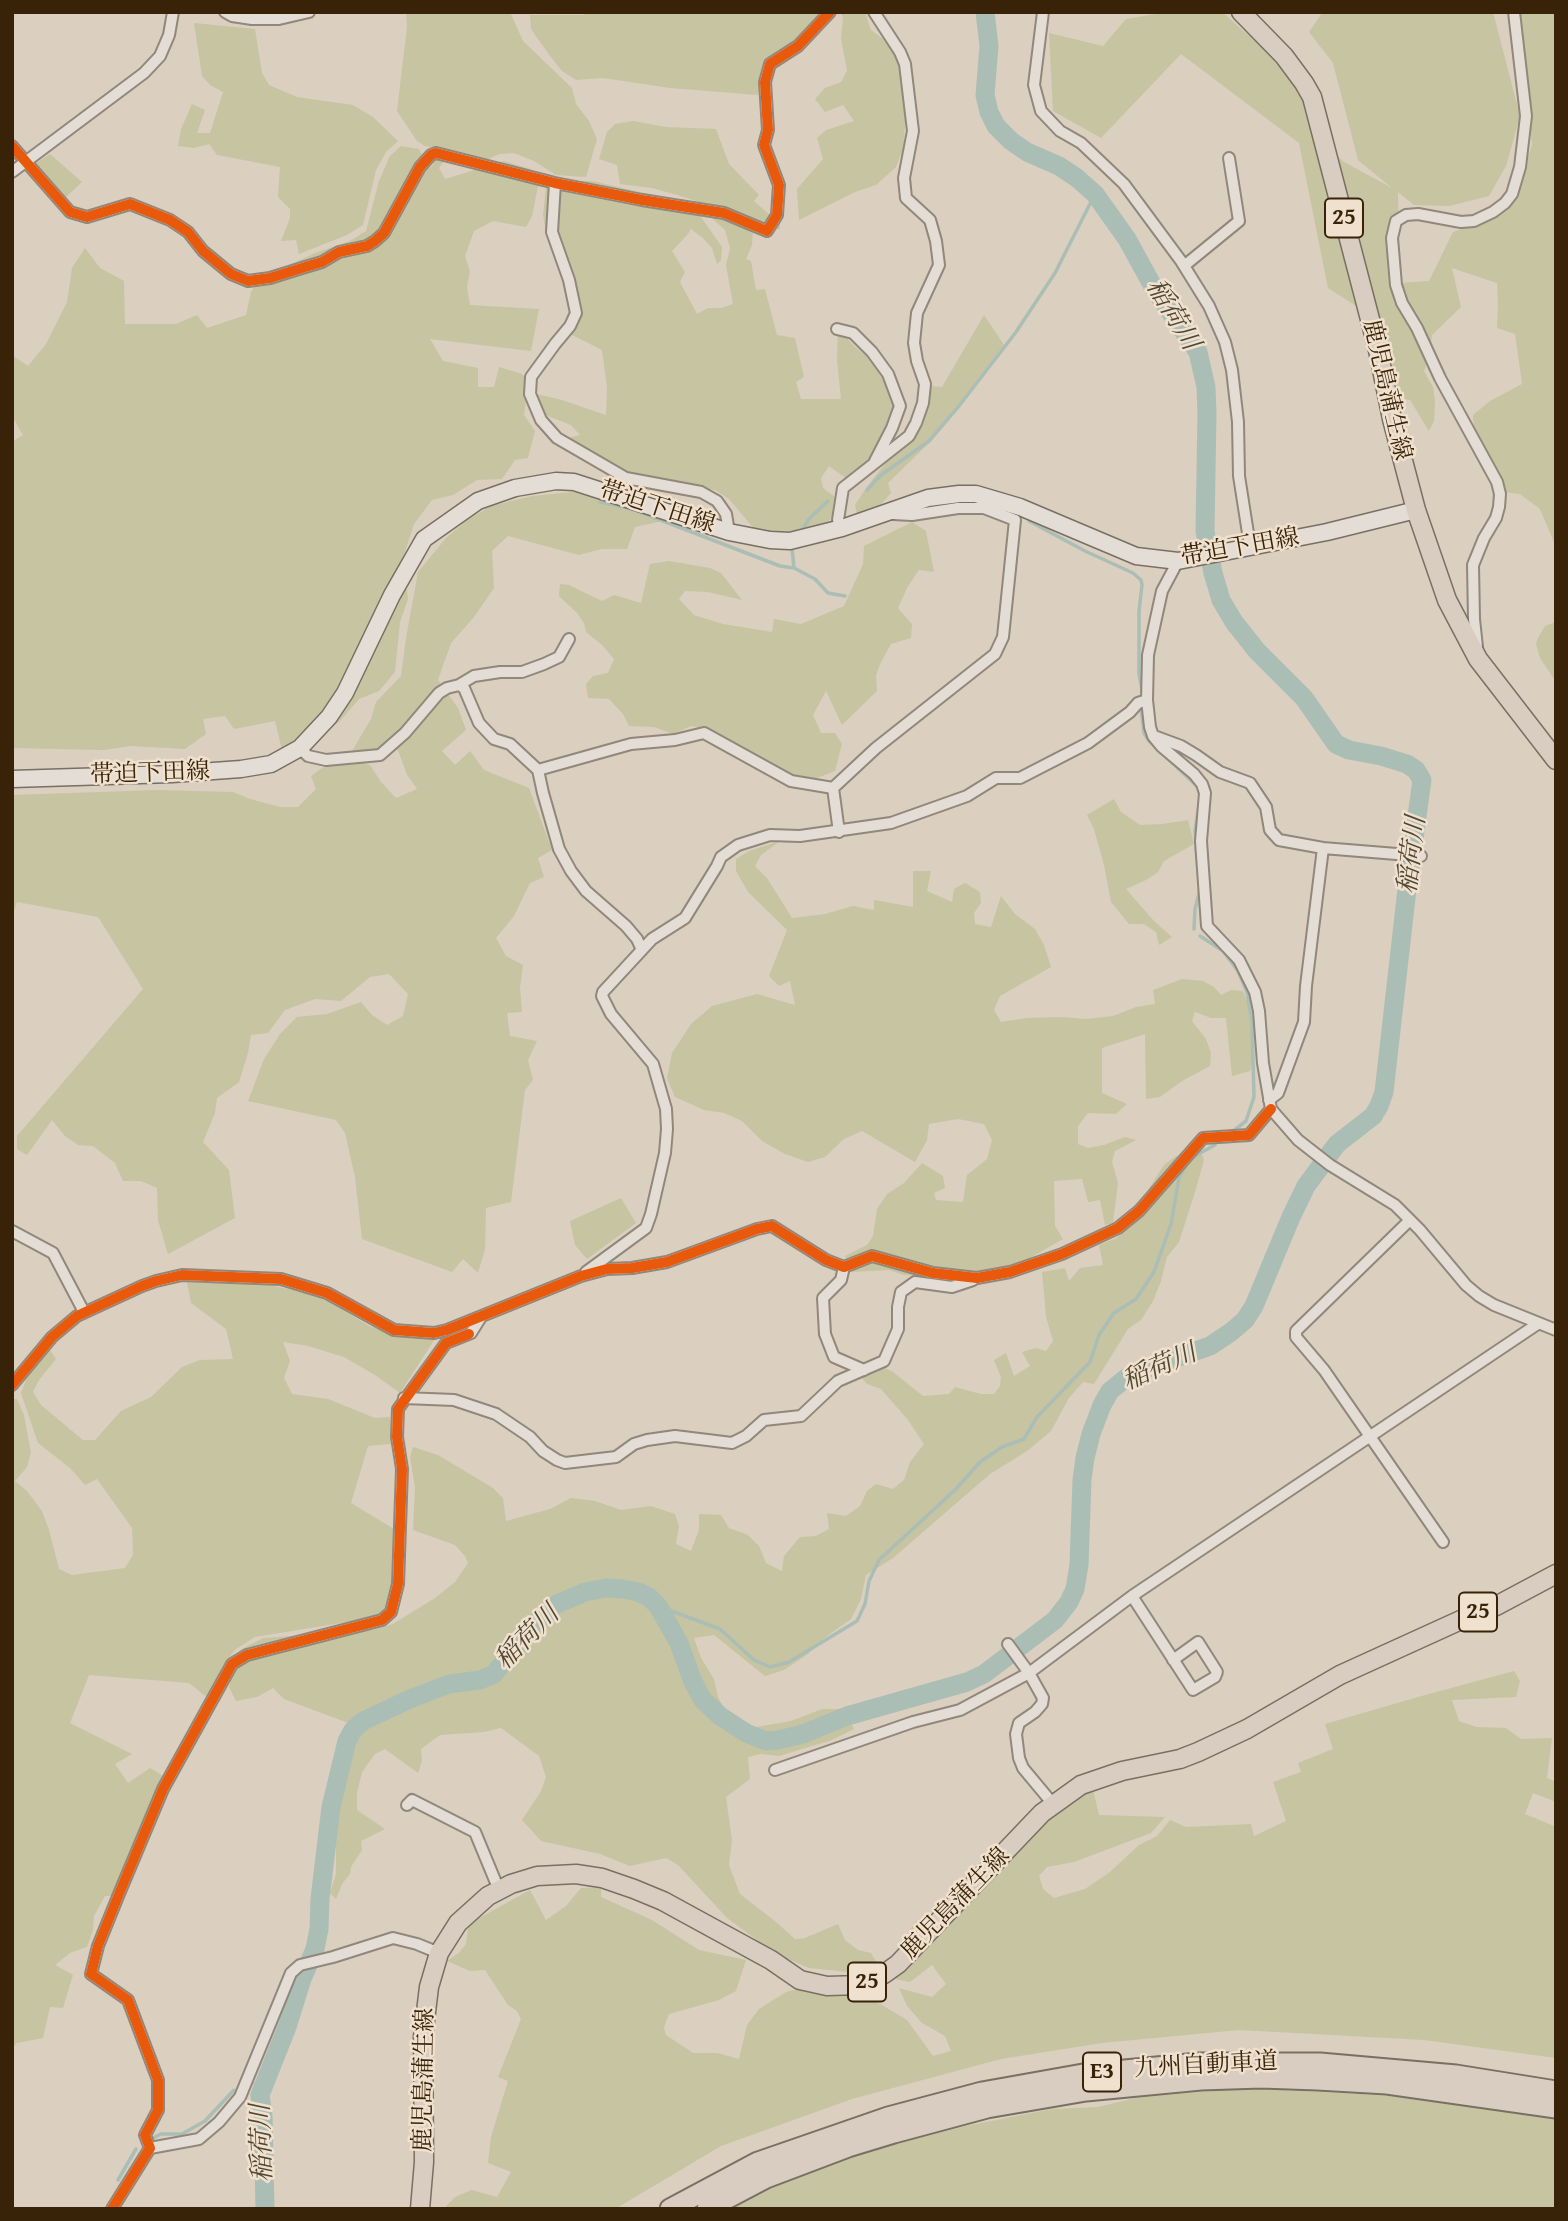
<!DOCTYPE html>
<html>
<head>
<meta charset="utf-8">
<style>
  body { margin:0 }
  #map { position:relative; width:1568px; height:2221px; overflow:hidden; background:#dbcfbf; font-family:"Gentium Book Plus",serif }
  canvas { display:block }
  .frame { position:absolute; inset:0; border:14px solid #382308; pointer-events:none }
</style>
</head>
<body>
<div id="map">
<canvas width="1568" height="2221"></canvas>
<div class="frame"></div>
</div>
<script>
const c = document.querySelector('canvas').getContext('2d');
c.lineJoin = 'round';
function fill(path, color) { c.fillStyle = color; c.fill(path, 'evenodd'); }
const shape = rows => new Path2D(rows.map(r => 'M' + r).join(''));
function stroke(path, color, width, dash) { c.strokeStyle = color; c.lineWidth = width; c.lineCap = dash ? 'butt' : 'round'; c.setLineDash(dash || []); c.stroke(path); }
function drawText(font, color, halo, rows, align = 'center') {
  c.font = font + ' "Gentium Book Plus","Noto Serif JP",serif'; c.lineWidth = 5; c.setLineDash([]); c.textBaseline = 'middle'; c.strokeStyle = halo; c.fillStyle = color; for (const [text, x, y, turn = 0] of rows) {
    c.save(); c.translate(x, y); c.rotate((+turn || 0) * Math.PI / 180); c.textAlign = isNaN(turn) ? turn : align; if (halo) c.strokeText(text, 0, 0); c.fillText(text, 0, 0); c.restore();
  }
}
fill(shape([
  [406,12,510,12,523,41,572,88,576,104,589,121,597,139,586,177,556,175,534,161,514,153,499,154,487,160,425,146,417,141,397,111,407,27],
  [586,12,818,12,813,31,766,59,758,95,670,88,603,78,576,80,562,71,550,56,531,29,530,15,584,15],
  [841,12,865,12,871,30,890,44,898,62,905,120,904,146,896,167,876,185,855,192,799,220,797,189,823,159,817,138,826,130,854,121,843,105,825,112,815,99,825,88,841,82,847,71,841,38,843,19],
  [1168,12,1222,12,1299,80,1320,142,1344,162,1392,188,1358,160,1333,63,1309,32,1322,13,1329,12,1493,12,1520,116,1506,166,1489,196,1449,206,1414,205,1398,192,1400,283,1429,281,1453,232,1490,219,1515,199,1532,145,1518,12,1556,12,1556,547,1540,509,1520,494,1503,492,1474,432,1473,415,1490,401,1522,384,1515,334,1497,328,1498,304,1497,283,1452,268,1461,307,1432,335,1430,355,1424,371,1433,387,1435,401,1434,421,1429,431,1410,400,1396,398,1378,320,1328,288,1299,143,1181,54,1101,138,1053,111,1049,33,1103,46,1126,19],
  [194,23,255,29,262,73,269,85,297,97,353,105,373,117,398,141,386,152,376,170,363,225,347,235,299,254,296,240,281,241,290,218,290,209,278,197,280,167,217,155,209,144,194,148,178,146,181,129,192,104,205,110,197,133,210,133,223,92,210,85,202,76],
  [633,121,666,127,716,129,729,164,759,195,754,201,780,224,780,230,684,197,652,188,620,184,617,165,599,159,607,132,615,124],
  [401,146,419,149,429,168,433,165,436,158,446,158,439,168,445,179,504,161,533,170,538,186,532,216,526,227,493,221,474,231,465,256,470,271,467,287,470,305,539,309,531,351,430,339,443,361,478,368,478,387,494,387,499,367,522,374,528,382,524,415,535,431,528,458,515,460,502,479,477,480,453,495,432,500,414,524,403,558,408,599,400,622,395,672,379,691,359,699,339,722,282,750,275,721,234,729,225,716,203,719,206,734,185,749,131,746,104,750,12,748,12,442,23,435,12,416,12,355,28,366,46,344,67,302,72,268,85,248,100,268,124,281,125,324,176,324,197,315,207,328,246,315,251,292,262,273,287,266,315,253,350,241,366,231,379,181,390,156],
  [50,154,82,182,66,197,36,163],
  [571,181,592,181,667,198,694,207,722,247,721,260,717,264,712,248,704,239,691,229,688,234,672,251,685,272,680,282,697,314,708,308,721,308,733,304,726,265,730,248,725,230,706,213,753,230,752,245,746,259,751,261,756,290,765,289,777,335,795,338,804,377,796,382,801,399,841,399,837,360,838,329,855,347,870,359,887,386,894,404,893,418,854,484,829,466,821,478,823,488,840,501,826,527,792,536,756,531,729,499,715,490,619,473,559,436,568,438,580,435,571,425,545,415,536,394,562,400,606,415,607,388,602,350,570,334,571,303,562,273,547,238,543,215,546,187],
  [984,315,1004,345,931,441,888,483,891,493,877,509,857,514,855,505,866,488,895,451,925,400,931,386,942,387],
  [573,492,671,519,635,527,627,549,602,549,579,555,508,536,492,551,494,588,474,617,451,643,438,680,458,708,466,730,442,751,455,765,470,751,484,770,529,788,552,850,538,858,544,877,530,883,514,916,496,938,506,956,523,965,520,988,522,1012,507,1013,510,1036,537,1041,528,1060,533,1080,525,1090,511,1202,486,1208,485,1249,478,1273,463,1259,452,1272,362,1239,355,1177,345,1133,336,1120,248,1101,264,1059,280,1034,297,1017,327,1014,361,1002,372,1015,387,1025,403,1016,408,994,389,974,370,977,341,1001,315,999,285,1010,268,1033,251,1035,248,1053,239,1082,217,1098,215,1113,203,1142,229,1170,235,1218,168,1254,158,1220,157,1188,141,1181,123,1181,115,1163,93,1146,78,1145,65,1136,52,1120,27,1155,17,1149,17,1136,143,989,98,917,17,902,12,916,12,795,157,790,233,792,250,799,280,807,298,807,316,789,311,776,322,768,352,760,370,765,381,782,396,798,417,789,407,775,398,750,352,751,371,719,376,702,401,676,406,638,418,572,446,538,467,520,491,506,532,496],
  [912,522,926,531,934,572,919,570,908,586,898,608,912,624,911,638,891,644,881,662,876,675,877,691,842,725,826,691,813,715,821,733,835,733,842,744,835,771,817,778,796,778,752,753,731,745,709,730,691,726,673,734,654,727,629,726,623,714,609,699,588,698,586,684,593,676,608,673,614,659,602,645,586,632,584,623,577,613,559,596,560,584,569,585,602,601,614,595,641,603,650,564,669,561,710,568,721,573,742,600,708,592,685,591,679,599,694,615,723,624,772,632,774,619,801,624,844,606,863,564,864,546],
  [1556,622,1556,682,1540,658,1536,644,1538,638,1545,626],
  [1114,799,1121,812,1140,825,1162,824,1188,820,1194,844,1164,861,1158,872,1146,880,1126,889,1154,921,1172,937,1159,945,1156,932,1144,924,1129,924,1111,902,1104,865,1094,829,1087,815],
  [780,841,761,855,755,866,767,878,792,918,825,914,853,906,874,910,874,900,913,907,913,871,931,871,927,891,952,902,954,889,965,883,980,892,981,903,974,913,975,924,991,927,1001,896,1015,914,1035,929,1044,945,1051,967,1000,996,994,1010,1001,1022,1027,1018,1062,1017,1085,1019,1113,1016,1136,1007,1155,1004,1153,990,1182,979,1203,981,1214,987,1221,995,1231,990,1243,991,1249,1007,1254,1055,1250,1071,1232,1076,1226,1018,1211,1018,1195,1012,1192,1021,1206,1039,1211,1053,1210,1066,1182,1081,1160,1097,1146,1099,1145,1034,1102,1048,1102,1093,1127,1104,1116,1114,1088,1113,1078,1126,1078,1144,1088,1148,1104,1145,1125,1137,1136,1140,1115,1151,1112,1162,1118,1183,1113,1223,1105,1225,1100,1200,1088,1202,1082,1179,1054,1181,1055,1226,1063,1239,1011,1269,943,1277,904,1275,889,1270,852,1272,845,1256,867,1245,873,1236,877,1209,887,1194,904,1183,922,1163,943,1176,945,1188,934,1193,936,1200,963,1202,967,1175,987,1159,992,1140,984,1124,958,1119,929,1124,927,1140,915,1162,862,1131,844,1139,825,1157,808,1162,785,1154,762,1141,742,1121,724,1113,704,1110,675,1097,667,1078,672,1053,691,1024,712,1006,757,994,795,1005,790,981,779,986,769,976,787,930,748,892,736,871,736,859,749,851],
  [1200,1149,1204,1160,1195,1192,1179,1242,1167,1257,1161,1281,1153,1301,1141,1320,1128,1329,1094,1384,1083,1382,1069,1398,1051,1431,1027,1451,990,1474,893,1558,866,1575,861,1599,851,1619,827,1636,808,1654,784,1670,765,1676,714,1635,694,1638,701,1658,714,1679,718,1697,727,1714,751,1728,791,1721,822,1709,844,1709,854,1729,832,1740,779,1756,761,1754,748,1757,750,1779,726,1797,732,1840,729,1865,740,1894,776,1922,795,1939,805,1938,838,1924,845,1940,858,1950,871,1953,877,1963,858,1973,809,1968,776,1954,727,1918,678,1865,666,1858,630,1866,600,1854,541,1841,522,1820,541,1791,546,1777,539,1756,501,1728,484,1732,440,1735,421,1749,422,1761,418,1773,385,1749,375,1754,362,1772,357,1793,357,1810,385,1829,361,1841,362,1850,351,1867,350,1874,342,1884,336,1899,330,1893,336,1874,336,1846,324,1812,333,1765,344,1733,351,1724,284,1699,273,1688,257,1697,236,1701,229,1687,231,1678,229,1664,240,1650,263,1638,374,1630,393,1624,435,1598,455,1582,468,1563,465,1556,455,1545,413,1530,415,1487,410,1457,413,1447,438,1455,493,1488,503,1498,506,1521,550,1509,571,1498,595,1501,621,1510,651,1506,675,1514,679,1526,676,1544,691,1551,699,1530,699,1514,721,1515,729,1528,748,1535,759,1546,766,1563,782,1571,784,1556,800,1537,816,1536,829,1529,827,1513,846,1516,860,1506,867,1491,876,1484,893,1489,904,1480,910,1462,924,1444,908,1420,881,1389,867,1384,862,1378,879,1365,893,1372,923,1396,949,1394,955,1387,981,1394,994,1394,1000,1386,1001,1377,994,1360,1006,1353,1014,1376,1030,1366,1022,1352,1036,1348,1046,1351,1053,1341,1046,1317,1042,1272,1065,1268,1069,1281,1080,1268,1103,1265,1099,1245,1117,1238,1164,1165,1176,1156],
  [621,1198,636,1223,587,1259,575,1245,570,1221],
  [238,1279,304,1292,330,1302,369,1326,395,1334,438,1334,400,1393,375,1375,344,1357,308,1346,283,1342,290,1361,284,1378,292,1394,328,1399,375,1418,390,1417,391,1444,368,1446,351,1503,394,1529,391,1586,388,1603,379,1615,366,1619,255,1637,236,1649,222,1666,219,1675,222,1695,220,1702,204,1695,189,1683,89,1675,70,1723,132,1754,115,1764,128,1783,150,1768,163,1776,124,1896,105,1896,94,1916,93,1930,87,1947,70,1953,55,1965,73,1975,63,2008,50,2007,43,2038,17,2043,12,2048,12,1399,17,1399,24,1415,31,1453,27,1467,15,1481,27,1491,42,1511,49,1530,59,1569,72,1575,125,1568,133,1555,132,1528,97,1479,85,1485,70,1468,38,1443,21,1393,27,1377,49,1349,56,1359,39,1380,33,1392,41,1405,83,1440,95,1440,121,1411,151,1397,182,1367,200,1360,233,1359,226,1329,191,1303,187,1282,212,1283],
  [1514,1671,1520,1681,1516,1697,1452,1700,1459,1721,1476,1727,1506,1728,1521,1739,1552,1738,1547,1778,1556,1782,1556,1802,1533,1793,1525,1814,1554,1826,1556,1825,1556,2058,1424,2040,1239,2030,1102,2043,1001,2059,852,2099,721,2146,615,2209,447,2209,446,2206,455,2197,472,2190,497,2197,511,2172,488,2163,491,2137,508,2081,498,2077,521,2019,517,2011,508,2005,485,1970,470,1971,447,1961,459,1953,466,1944,468,1929,472,1922,530,1890,546,1920,566,1906,581,1888,601,1887,601,1897,652,1920,699,1950,746,1960,736,1991,719,2000,669,2014,664,2027,666,2035,693,2053,717,2053,739,2059,747,2025,759,2009,786,1992,806,1987,845,1991,882,2005,907,2020,933,2056,951,2051,945,2036,922,2023,907,2006,899,1988,932,1997,946,1984,932,1965,910,1982,891,1978,888,1965,915,1922,938,1911,971,1901,1043,1822,1066,1803,1093,1789,1099,1815,1165,1817,1151,1833,1074,1862,1047,1867,1039,1876,1043,1889,1054,1898,1085,1889,1110,1872,1139,1845,1157,1836,1170,1820,1186,1827,1251,1824,1254,1836,1286,1821,1273,1782,1301,1772,1298,1763,1333,1749,1325,1724,1418,1697],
  [1241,2088,1399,2096,1556,2118,1556,2209,729,2209,768,2186,830,2160,966,2126,1052,2109,1098,2107,1136,2098]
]), '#c7c4a2');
stroke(shape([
  [867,490,881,475,929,441,959,406,1016,332,1055,273,1095,194],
  [600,502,632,509,780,566,794,568],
  [1029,521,1085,551,1133,573,1141,580,1142,585,1139,611,1139,674,1142,690],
  [803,529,809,519,828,501],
  [792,548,794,568,815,579,828,593,845,596],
  [1141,709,1144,733,1149,741,1199,788,1200,798,1195,831,1197,861],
  [1194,929,1195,909,1200,890],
  [1200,936,1223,951,1238,971,1247,992,1252,1023,1254,1097,1246,1121,1232,1132],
  [1191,1158,1215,1145],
  [658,1606,720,1629,754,1660,770,1667,789,1662,857,1621,865,1604,869,1581,879,1560,956,1489,980,1462,1002,1447,1024,1439,1037,1417,1090,1362,1099,1335,1114,1313,1136,1299,1154,1272,1171,1224,1179,1178,1187,1164],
  [255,2084,265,2081],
  [153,2138,161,2134,182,2134,205,2121,234,2090],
  [118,2180,136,2149]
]), '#abbeb5', 3.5);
stroke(shape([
  [265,2209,263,2116,260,2095,287,2027,302,1979,315,1949,319,1929,320,1899,331,1807,347,1741,353,1730,363,1721,410,1699,449,1684,480,1680,494,1674,541,1617,557,1604,585,1592,606,1588,623,1589,638,1592,649,1597,658,1606,679,1643,693,1682,703,1700,720,1716,746,1733,766,1741,778,1740,803,1734,847,1716,967,1682,984,1674,1055,1620,1069,1602,1075,1589,1079,1565,1082,1480,1085,1458,1091,1434,1102,1405,1110,1391,1126,1378,1142,1370,1210,1346,1231,1332,1245,1320,1254,1306,1291,1217,1306,1186,1337,1144,1373,1116,1379,1106,1384,1092,1407,889,1422,780,1416,770,1407,764,1381,756,1349,750,1336,744,1304,698,1257,651,1234,622,1221,600,1213,573,1205,531,1207,414,1206,387,1198,352,1155,290,1127,239,1095,194,1077,178,1059,166,1027,152,1011,141,996,126,989,112,985,95,989,46,985,12]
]), '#abbeb5', 19);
const street = shape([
  [225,12,232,16,252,19,279,19,309,12],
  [1043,12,1034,85,1041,111,1060,131,1081,143,1124,184,1181,261,1209,306,1225,342,1232,370,1238,422,1239,476,1250,546],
  [12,146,70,212,87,217,130,204,170,220,188,232,203,251,231,274,248,281,270,278,302,268,322,262,339,252,367,246,375,241,384,233,420,167,431,155,436,153,555,183,642,200,724,213,767,231,777,215,779,185,764,145,768,130,765,82,770,64,798,46,830,12],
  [12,172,144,73,160,56,169,35,173,12],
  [555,183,552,232,569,280,576,313,570,326,555,344,531,377,530,394,541,420,557,438,626,478,701,492,717,501,726,514,729,532],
  [1184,266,1239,221,1229,158],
  [837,329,853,333,872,352,888,374,900,406,892,428,875,461],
  [842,528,838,520,843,488,909,436,916,423,923,403,925,384,917,361,914,343,917,313,939,265,936,241,930,220,906,198,904,178,913,131,905,64,900,52,874,12],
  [1178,561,1162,591,1148,655,1147,700,1150,727,1153,736,1162,747,1194,774,1202,784,1205,793,1201,841,1207,926,1239,960,1255,992,1259,1011,1263,1063,1271,1109,1298,1140,1330,1165,1395,1205,1420,1230,1466,1285,1479,1296,1494,1305,1556,1330],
  [1477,647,1474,619,1473,565,1484,538,1496,518,1499,507,1500,494,1497,482,1440,378,1417,328,1402,303,1396,285,1392,238,1396,221,1406,215,1418,214,1461,222,1474,221,1493,212,1505,203,1512,194,1520,167,1526,116,1514,12],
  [459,685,474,676,500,672,522,672,544,664,559,657,569,639],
  [1154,736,1181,746,1196,755,1220,772,1250,783,1266,807,1270,830,1279,840,1323,848,1421,856],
  [300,748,308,756,326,760,380,755,405,733,439,693,447,688,459,685,464,688,479,723,494,739,510,744,538,770,543,793,559,849,571,871,586,891,626,926,637,939,642,950],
  [538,770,631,744,675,740,704,733,791,781,833,788],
  [839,832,833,788,876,748,995,654,1003,637,1015,520,984,508,958,508,912,515,893,514],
  [1269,1100,1278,1093,1304,1022,1306,986,1323,848],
  [1410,1220,1296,1331,1296,1337,1324,1370,1443,1542],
  [12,1231,53,1253,84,1312],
  [844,1267,841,1280,823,1298,825,1334,834,1357,864,1370],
  [586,1272,646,1228,651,1214,665,1153,667,1129,666,1109,653,1064,611,1014,602,996,603,992,652,939,685,918,717,866,721,857,738,845,770,835,800,836,891,823,967,796,996,778,1020,778,1088,743,1130,712,1138,703,1147,700],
  [12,1385,52,1337,77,1316,142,1286,156,1281,182,1275,281,1279,327,1293,394,1330,434,1333,447,1330,581,1276,607,1269,632,1268,667,1262,757,1229,772,1226,826,1260,844,1267,872,1256,933,1273,977,1278,1010,1272,1062,1254,1118,1228,1139,1211,1203,1138,1249,1135,1271,1109],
  [404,1398,454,1400,496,1414,530,1437,543,1451,557,1460,565,1463,616,1457,634,1444,647,1440,675,1436,732,1443,746,1436,764,1420,801,1416,838,1381,884,1361,898,1329,898,1307,901,1292,915,1282,952,1287,973,1280],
  [1132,1596,1193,1690,1215,1677,1217,1672,1198,1642,1173,1660],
  [1008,1644,1029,1673,1043,1698,1042,1704,1035,1712,1019,1723,1016,1734,1019,1758,1023,1768,1053,1804],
  [775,1770,913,1722,960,1710,1029,1673,1132,1596,1539,1323],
  [407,1805,412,1800,475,1832,499,1890],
  [150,2148,199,2139,219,2122,240,2097,291,1973,300,1965,333,1957,393,1938,417,1944,439,1953],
  [112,2209,150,2148,145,2135,158,2110,158,2080,128,2000,91,1974,98,1946,119,1894,163,1789,232,1664,247,1655,382,1620,391,1612,398,1584,402,1469,397,1437,398,1409,446,1343,471,1333,481,1317]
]);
const secondary = shape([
  [12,779,172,774,241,769,271,764,300,748,329,717,345,693,392,595,424,539,478,501,515,488,556,481,574,482,729,532,770,540,790,541,842,528,928,498,959,494,976,494,1020,507,1136,556,1178,561,1327,532,1416,510]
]);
const primary = shape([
  [1241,12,1284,56,1304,83,1312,97,1378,350,1392,419,1416,510,1447,600,1478,659,1556,760],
  [420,2209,424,2162,423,2037,429,1987,439,1953,458,1923,488,1896,511,1884,537,1876,576,1874,602,1878,634,1889,663,1901,771,1960,800,1980,827,1986,861,1985,884,1974,898,1964,1042,1813,1081,1785,1122,1771,1180,1759,1198,1752,1247,1729,1340,1675,1463,1619,1496,1606,1556,1574]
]);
const highway = shape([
  [670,2209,758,2162,888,2117,982,2092,1083,2074,1198,2063,1320,2063,1456,2075,1556,2091],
  [707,2209,766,2178,848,2147,894,2133,987,2108,1086,2091,1201,2080,1261,2078,1317,2080,1387,2084,1556,2108]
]);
stroke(street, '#91877b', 14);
stroke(secondary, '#796f63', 19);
stroke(primary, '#796f63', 21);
stroke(highway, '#796f63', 23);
stroke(street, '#e3ddd5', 10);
stroke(secondary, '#e3ddd5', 16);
stroke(primary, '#d8cdc0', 18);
stroke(highway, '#d8cdc0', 19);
stroke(shape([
  [12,146,70,212,87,217,130,204,170,220,188,232,203,251,231,274,248,281,270,278,302,268,322,262,339,252,367,246,375,241,384,233,420,167,431,155,436,153,555,183,642,200,724,213,767,231,777,215,779,185,764,145,768,130,765,82,770,64,798,46,830,12],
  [12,1385,52,1337,77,1316,142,1286,156,1281,182,1275,281,1279,327,1293,394,1330,434,1333,447,1330,581,1276,607,1269,632,1268,667,1262,757,1229,772,1226,826,1260,844,1267,872,1256,933,1273,977,1278,1010,1272,1062,1254,1118,1228,1139,1211,1203,1138,1249,1135,1271,1109],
  [112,2209,150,2148,145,2135,158,2110,158,2080,128,2000,91,1974,98,1946,119,1894,163,1789,232,1664,247,1655,382,1620,391,1612,398,1584,402,1469,397,1437,398,1409,446,1343,469,1334]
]), '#e8590c', 10);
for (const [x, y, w] of [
  [1344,218,38],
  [1478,1612,38],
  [867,1982,38],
  [1102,2072,38]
]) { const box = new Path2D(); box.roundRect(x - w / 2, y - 19.5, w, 39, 5); c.fillStyle = '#efe1ce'; c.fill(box); stroke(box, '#382308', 2); }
drawText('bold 23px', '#382308', null, [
  ["25",1344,218],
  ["25",1478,1612],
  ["25",867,1982],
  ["E3",1102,2072]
]);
drawText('24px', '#382308', '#efe1ce', [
  ["鹿児島蒲生線",1386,390,77],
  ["帯迫下田線",657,508,18],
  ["帯迫下田線",1240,548,-10],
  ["帯迫下田線",150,774,-2],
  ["鹿児島蒲生線",956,1904,-46],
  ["九州自動車道",1206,2066,-3],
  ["鹿児島蒲生線",425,2080,-89]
]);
drawText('italic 26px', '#504832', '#efe1ce', [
  ["稲荷川",1172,315,59],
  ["稲荷川",1413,855,-83],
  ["稲荷川",1160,1368,-24],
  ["稲荷川",528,1638,-45],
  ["稲荷川",263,2143,-92]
]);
</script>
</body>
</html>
